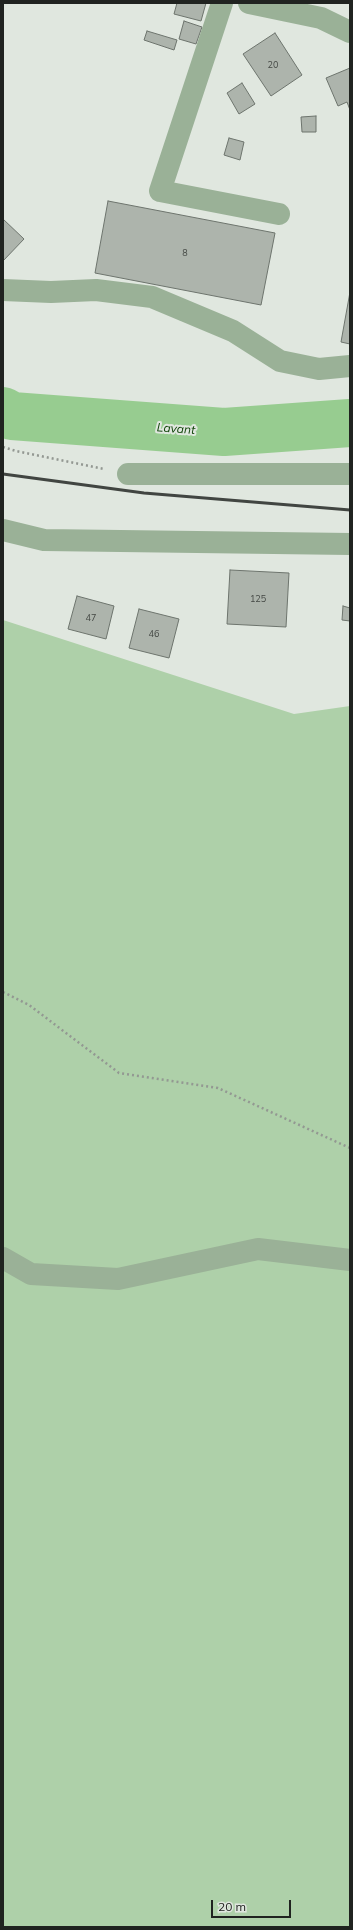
<!DOCTYPE html>
<html>
<head>
<meta charset="utf-8">
<style>
  body { margin:0 }
  #map { position:relative; width:353px; height:1930px; overflow:hidden; background:#e0e7df; font-family:Mulish,sans-serif }
  canvas { display:block }
  .frame { position:absolute; inset:0; border:4px solid #202320; pointer-events:none }
  .scale { position:absolute; left:211px; top:1900px; width:80px; height:18px; box-sizing:border-box; border:2px solid #202320; border-top:0; padding-left:5px; font-size:12px; line-height:14px; white-space:nowrap; color:#202320; -webkit-text-stroke:3px #e0e7df; paint-order:stroke }
</style>
</head>
<body>
<div id="map">
<canvas width="353" height="1930"></canvas>
<div class="frame"></div>
<div class="scale">20 m</div>
</div>
<script>
const c = document.querySelector('canvas').getContext('2d');
c.lineJoin = 'round';
function fill(path, color) { c.fillStyle = color; c.fill(path, 'evenodd'); }
const shape = rows => new Path2D(rows.map(r => 'M' + r).join(''));
function stroke(path, color, width, dash) { c.strokeStyle = color; c.lineWidth = width; c.lineCap = dash ? 'butt' : 'round'; c.setLineDash(dash || []); c.stroke(path); }
function drawText(font, color, halo, rows, align = 'center') {
  c.font = font + ' Mulish,sans-serif'; c.lineWidth = 4; c.setLineDash([]); c.textBaseline = 'middle'; c.strokeStyle = halo; c.fillStyle = color; for (const [text, x, y, turn = 0] of rows) {
    c.save(); c.translate(x, y); c.rotate((+turn || 0) * Math.PI / 180); c.textAlign = isNaN(turn) ? turn : align; if (halo) c.strokeText(text, 0, 0); c.fillText(text, 0, 0); c.restore();
  }
}
fill(shape([
  [3,620,294,714,350,706,350,1927,3,1927]
]), '#aed0a9');
stroke(shape([
  [3,411,12,416,224,432,350,423]
]), '#97cc90', 48);
const building = shape([
  [177,3,206,3,201,21,174,14,177,3],
  [184,21,202,27,196,44,179,39,184,21],
  [147,31,177,40,174,50,144,40,147,31],
  [275,33,302,75,271,96,243,54,275,33],
  [350,68,350,110,347,102,338,106,326,78,350,68],
  [242,83,255,104,239,114,227,93,242,83],
  [316,116,316,132,302,132,301,117,316,116],
  [229,138,244,142,240,160,224,155,229,138],
  [108,201,275,233,261,305,95,273,108,201],
  [3,219,24,239,3,261,3,219],
  [350,292,350,344,341,342,350,292],
  [230,570,289,573,286,627,227,624,230,570],
  [77,596,114,606,106,639,68,629,77,596],
  [343,606,350,608,350,621,342,620,343,606],
  [139,609,179,619,169,658,129,648,139,609]
]);
fill(building, '#adb4ac');
stroke(building, '#6d746d', 1);
stroke(shape([
  [3,447,16,451,104,469],
  [3,992,29,1005,119,1073,218,1088,350,1148]
]), '#939892', 2.5, [2, 3]);
stroke(shape([
  [222,3,160,191,279,214],
  [249,3,321,18,350,32],
  [3,290,51,292,96,290,152,297,233,331,280,361,319,369,350,366],
  [128,474,350,474],
  [3,530,44,540,350,544],
  [3,1258,31,1274,118,1279,258,1249,350,1260]
]), '#9ab197', 22);
stroke(shape([
  [3,474,144,493,350,510]
]), '#414541', 3);
drawText('9px', '#434743', null, [
  ["20",273,65],
  ["8",185,253],
  ["125",258,599],
  ["47",91,618],
  ["46",154,634]
]);
drawText('italic 12px', '#0f4408', '#e0e7df', [
  ["Lavant",176,429,4]
]);
</script>
</body>
</html>
